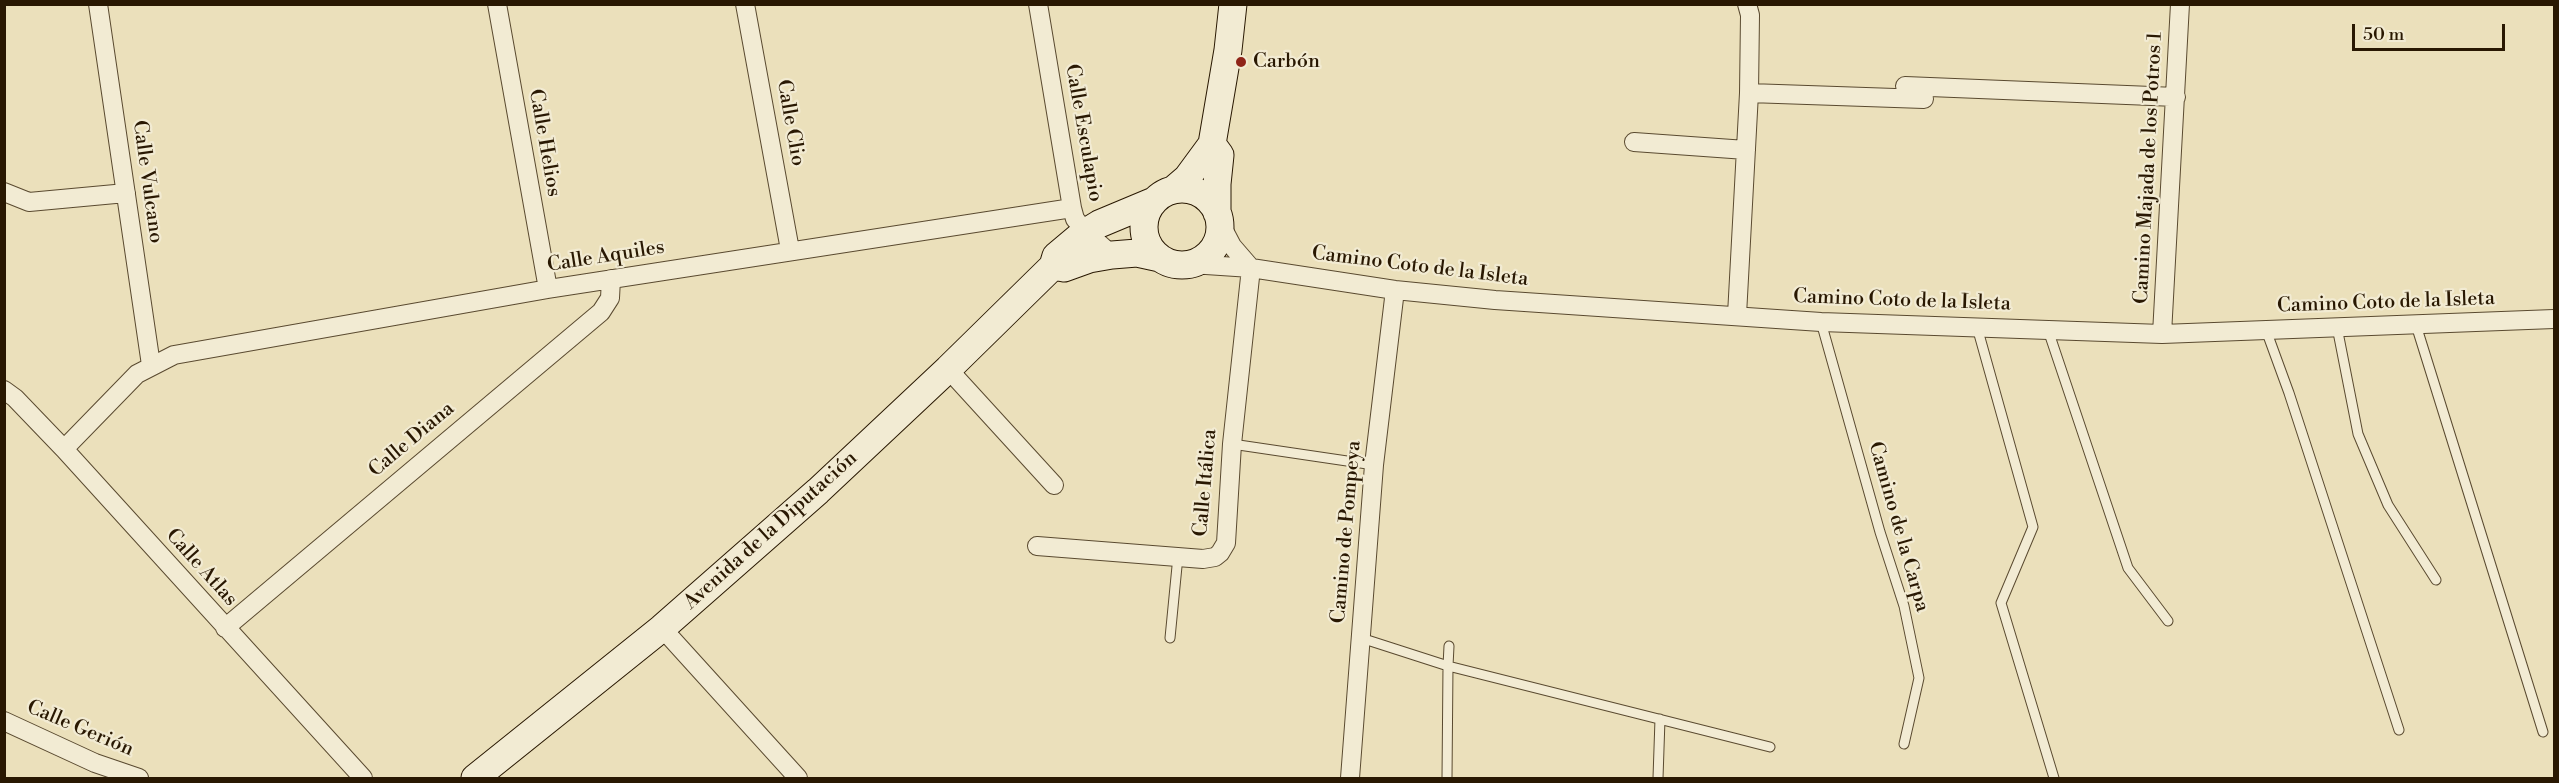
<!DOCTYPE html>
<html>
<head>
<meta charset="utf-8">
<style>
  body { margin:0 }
  #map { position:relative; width:2559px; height:783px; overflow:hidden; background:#ebe0bb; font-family:"Libre Bodoni",serif }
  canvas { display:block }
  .frame { position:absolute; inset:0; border:6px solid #291802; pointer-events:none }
  .scale { position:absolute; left:2352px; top:24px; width:153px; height:27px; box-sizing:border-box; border:3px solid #291802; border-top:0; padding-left:8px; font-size:18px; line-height:21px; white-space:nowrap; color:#291802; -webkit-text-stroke:4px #f2ebd3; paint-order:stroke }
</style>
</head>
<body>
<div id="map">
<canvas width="2559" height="783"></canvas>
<div class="frame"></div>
<div class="scale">50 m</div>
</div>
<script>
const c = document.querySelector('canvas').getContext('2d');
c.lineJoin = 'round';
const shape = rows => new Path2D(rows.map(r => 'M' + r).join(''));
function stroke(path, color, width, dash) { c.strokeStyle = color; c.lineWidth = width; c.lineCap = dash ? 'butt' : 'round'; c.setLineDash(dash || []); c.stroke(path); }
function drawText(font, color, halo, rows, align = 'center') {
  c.font = font + ' "Libre Bodoni",serif'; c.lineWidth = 4.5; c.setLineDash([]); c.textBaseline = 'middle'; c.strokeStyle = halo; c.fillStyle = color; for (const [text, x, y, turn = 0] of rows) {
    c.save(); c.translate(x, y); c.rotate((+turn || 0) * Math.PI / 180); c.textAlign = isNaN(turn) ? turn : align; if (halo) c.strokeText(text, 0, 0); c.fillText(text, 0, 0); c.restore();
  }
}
const lane = shape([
  [1821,322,1880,532,1904,606,1919,678,1904,744],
  [2416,325,2543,732],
  [1977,327,2033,527,2001,603,2054,778],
  [2337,327,2358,434,2388,505,2436,580],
  [2048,330,2128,568,2168,621],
  [2266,330,2289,393,2399,730],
  [1232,444,1374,465],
  [1170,638,1178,556],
  [1361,638,1448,666,1447,778],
  [1449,646,1448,666,1770,747],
  [1658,778,1660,719]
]);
const street = shape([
  [98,4,151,365],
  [497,4,548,289],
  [745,4,790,250],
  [1038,4,1072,208,1075,219,1086,232,1112,255],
  [1905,86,2176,97],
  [1749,93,1924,99],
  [1634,142,1746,150],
  [4,192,29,202,126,193],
  [1220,223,1232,246,1251,268],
  [1191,264,1251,268,1395,290,1495,300,1821,322,2162,334,2554,319],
  [1737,315,1749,93,1750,15,1747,4],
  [2162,334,2180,4],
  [948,369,1054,485],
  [4,390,15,398,64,449,363,778],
  [64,449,137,374,174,355,548,289,1072,208],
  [1037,546,1203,559,1215,557,1220,553,1226,543,1232,444,1251,268],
  [225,628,601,312,610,298,611,279],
  [662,628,798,778],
  [4,721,95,763,139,778],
  [1350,778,1374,465,1395,290]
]);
const secondary = shape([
  [1212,144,1220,155,1217,184,1217,213],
  '1144 227a38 38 0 1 1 76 0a38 38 0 1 1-76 0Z',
  [1173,190,1187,178,1212,144,1228,50,1233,4],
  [1053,266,1064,268,1089,259,1112,255,1137,253,1160,258],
  [475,778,662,628,818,491,948,369,1053,266,1056,256,1081,235,1099,224,1154,201]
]);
stroke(lane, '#5a4a30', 11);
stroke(street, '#5a4a30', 20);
stroke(secondary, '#291802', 29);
stroke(lane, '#f2ebd3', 9);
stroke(street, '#f2ebd3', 18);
stroke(secondary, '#f2ebd3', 27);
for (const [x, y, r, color] of [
  [1241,62,6,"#8f2418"]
]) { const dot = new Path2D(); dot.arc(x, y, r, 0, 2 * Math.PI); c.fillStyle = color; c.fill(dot); stroke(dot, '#f2ebd3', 2); }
drawText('20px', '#291802', '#f2ebd3', [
  ["Carbón",1253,62]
], 'left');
drawText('20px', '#291802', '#f2ebd3', [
  ["Calle Clio",790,123,80],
  ["Calle Esculapio",1083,133,80],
  ["Calle Helios",544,143,80],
  ["Camino Majada de los Potros 1",2149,168,-87],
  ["Calle Vulcano",147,182,82],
  ["Calle Aquiles",606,257,-9],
  ["Camino Coto de la Isleta",1420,267,7],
  ["Camino Coto de la Isleta",1902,301,2],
  ["Camino Coto de la Isleta",2386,303,-2],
  ["Calle Diana",412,440,-40],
  ["Calle Itálica",1206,483,-85],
  ["Camino de la Carpa",1898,527,74],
  ["Avenida de la Diputación",771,531,-42],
  ["Camino de Pompeya",1347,532,-85],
  ["Calle Atlas",201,568,48],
  ["Calle Gerión",80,729,23]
]);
</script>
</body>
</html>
